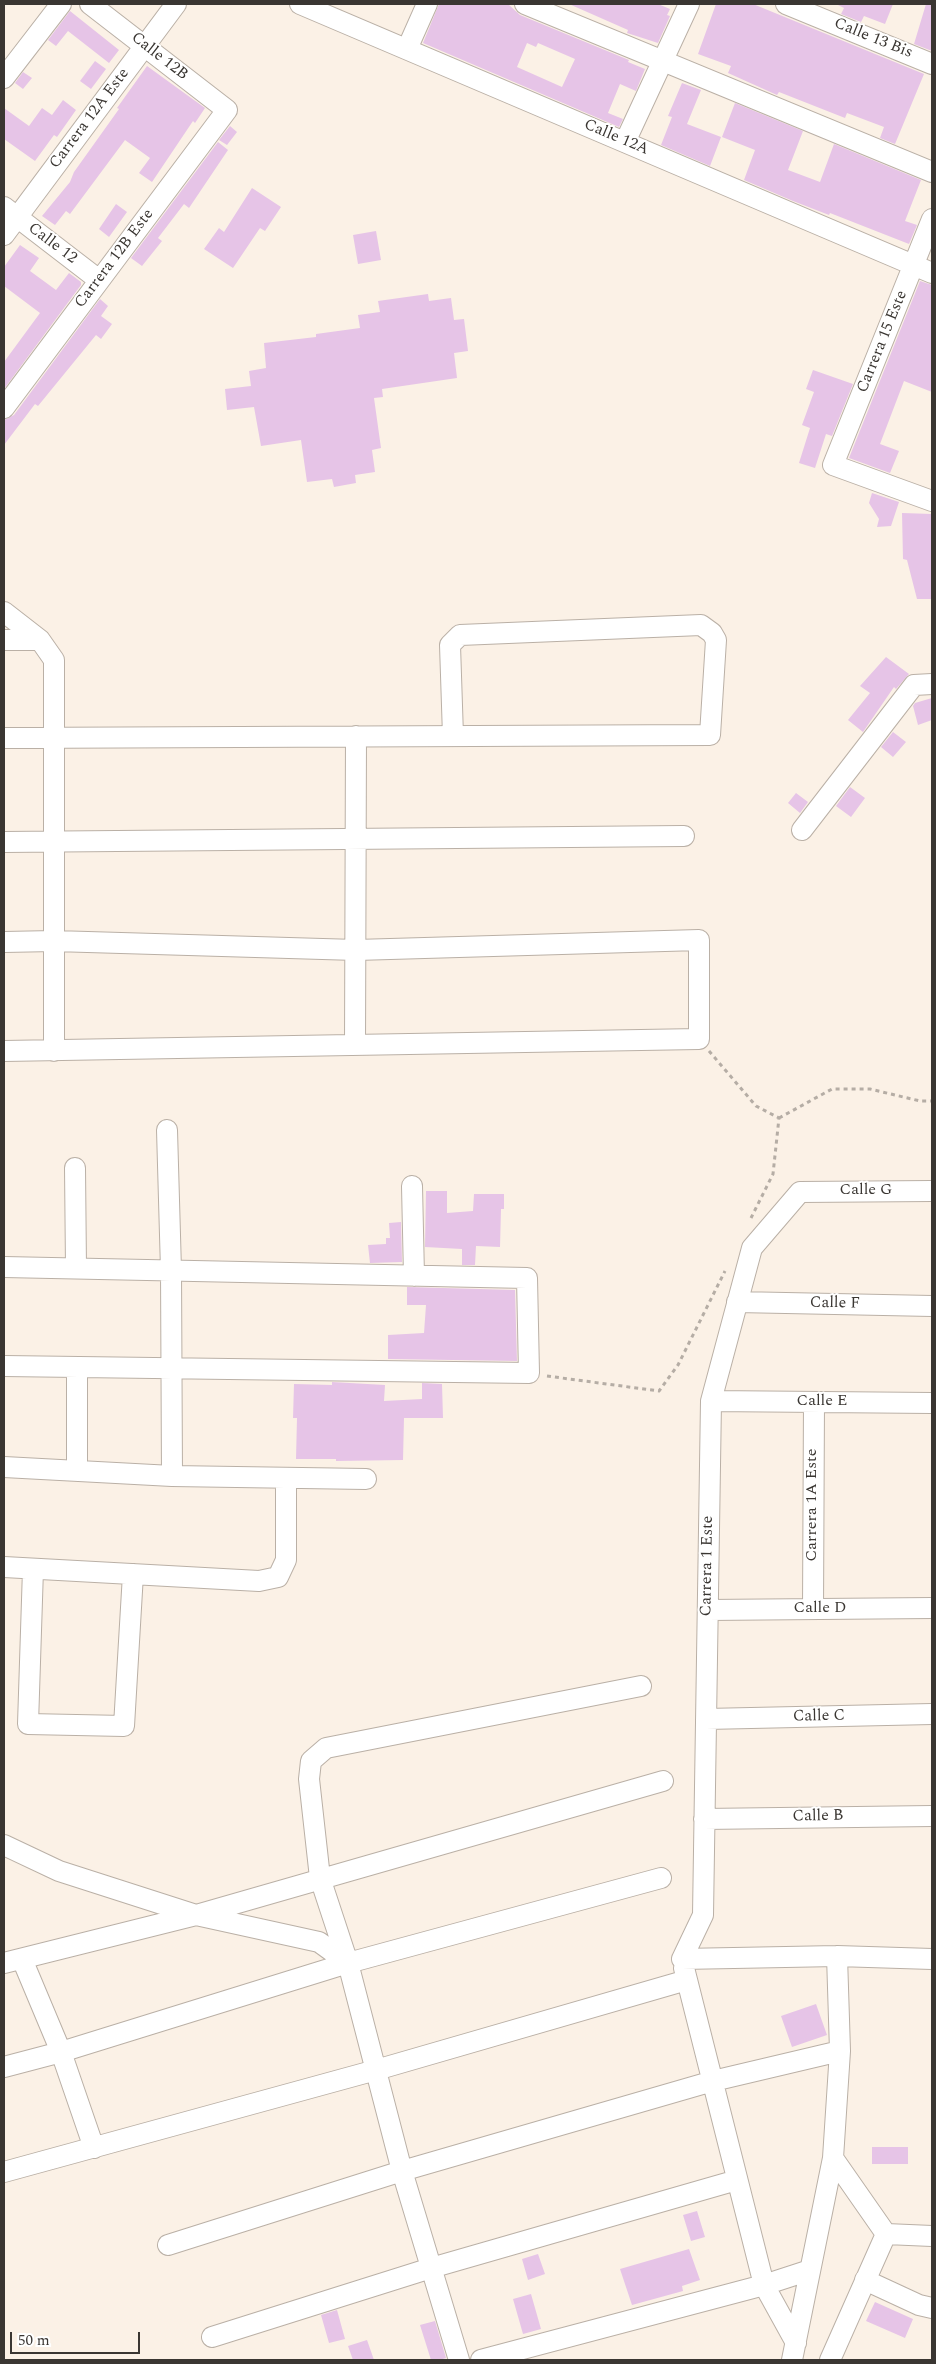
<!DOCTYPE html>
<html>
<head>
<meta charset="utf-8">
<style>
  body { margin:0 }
  #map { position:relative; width:936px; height:2364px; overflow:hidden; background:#fbf1e6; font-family:Spectral,serif }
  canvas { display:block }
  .frame { position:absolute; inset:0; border:5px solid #3a3632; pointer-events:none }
  .scale { position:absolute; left:10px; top:2332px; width:130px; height:22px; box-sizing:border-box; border:2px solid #3a3632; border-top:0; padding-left:6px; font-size:15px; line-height:18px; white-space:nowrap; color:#3a3632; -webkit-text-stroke:4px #fff; paint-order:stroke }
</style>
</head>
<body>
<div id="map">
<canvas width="936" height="2364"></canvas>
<div class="frame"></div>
<div class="scale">50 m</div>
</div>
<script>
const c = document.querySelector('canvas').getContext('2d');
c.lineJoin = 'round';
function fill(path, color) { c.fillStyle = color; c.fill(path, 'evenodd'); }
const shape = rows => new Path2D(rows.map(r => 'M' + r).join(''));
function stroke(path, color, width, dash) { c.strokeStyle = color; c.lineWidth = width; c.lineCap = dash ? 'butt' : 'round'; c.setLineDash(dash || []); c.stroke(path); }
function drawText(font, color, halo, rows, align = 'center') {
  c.font = font + ' Spectral,serif'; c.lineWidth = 4; c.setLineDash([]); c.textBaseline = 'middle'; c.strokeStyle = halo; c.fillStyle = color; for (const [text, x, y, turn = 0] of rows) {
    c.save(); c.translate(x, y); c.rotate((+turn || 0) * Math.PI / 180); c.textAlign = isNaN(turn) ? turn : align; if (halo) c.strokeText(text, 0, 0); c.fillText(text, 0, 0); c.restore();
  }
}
fill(shape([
  [439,4,508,4,520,15,629,60,628,62,645,69,636,91,620,84,608,113,623,119,619,127,423,43],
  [527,43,536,47,538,43,575,59,562,87,517,67],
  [569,4,658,4,670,9,667,15,670,16,658,43,627,33,628,30],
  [716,4,753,4,924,74,895,144,880,138,884,127,847,113,845,118,779,92,777,95,728,73,731,66,698,54],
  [836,4,893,4,885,24,864,16,861,22,841,14,844,8],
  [926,4,932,4,932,51,914,44],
  [70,11,119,50,109,63,68,31,56,46,48,40],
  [95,61,106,69,91,89,80,81],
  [147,66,205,108,195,123,193,121,152,182,139,173,150,158,125,140,70,214,66,211,55,225,42,216,70,182,74,172,119,109,117,108],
  [23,72,32,78,23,89,15,83],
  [682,83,701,90,687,124,721,137,710,166,661,145,672,117,668,116],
  [63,100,76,110,57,137,54,135,35,161,4,139,4,108,29,126,42,108,52,115],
  [735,103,803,131,788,170,820,182,834,144,921,180,905,221,917,225,909,244,830,213,829,215,793,201,744,180,755,150,722,137],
  [230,126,237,132,227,145,219,140],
  [218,142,228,150,189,208,184,204,158,238,162,241,142,266,131,258],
  [252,188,281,207,265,231,260,228,233,268,204,249,219,228,224,232],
  [116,204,127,212,109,237,99,229],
  [376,231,381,260,358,264,353,235],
  [20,245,39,258,30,271,56,290,69,273,81,282,81,285,4,389,4,362,40,313,4,286,4,267],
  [920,281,932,285,932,392,904,381,880,444,899,451,890,473,849,458],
  [428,294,429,301,451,298,454,320,464,319,468,351,454,353,457,378,382,389,383,397,374,398,381,448,372,450,375,472,355,475,356,483,334,487,332,479,307,482,301,440,261,446,254,407,227,410,225,389,251,386,249,371,266,368,264,343,316,337,316,334,360,328,358,315,380,312,378,301],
  [100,299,108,306,101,316,112,324,101,339,96,335,38,406,35,404,4,445,4,420,14,415],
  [813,370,853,384,832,436,826,434,815,468,799,463,810,428,802,425,814,392,806,389],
  [872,493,899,502,891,526,877,527,879,519,869,503],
  [902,513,932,514,932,599,917,599,907,560,903,559],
  [886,657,909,674,896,689,894,687,863,732,848,720,870,693,860,686],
  [932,698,932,720,918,725,913,706,915,703],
  [893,732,906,742,893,757,881,747],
  [850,787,865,798,851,817,836,806],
  [796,793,808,802,800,813,788,803],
  [426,1191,447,1191,447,1213,473,1211,474,1194,504,1194,504,1209,501,1209,500,1247,476,1246,475,1265,462,1265,462,1249,425,1247],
  [401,1222,402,1262,370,1263,368,1245,386,1244,386,1238,390,1238,389,1223],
  [407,1287,515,1290,517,1361,388,1359,388,1335,424,1333,426,1305,407,1305],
  [332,1382,385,1385,384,1401,422,1399,422,1383,442,1384,443,1418,404,1418,403,1460,336,1461,336,1459,296,1459,297,1418,293,1418,294,1384,332,1385],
  [816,2004,827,2035,792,2047,781,2016],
  [872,2147,908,2147,908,2164,872,2164],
  [697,2211,705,2237,691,2241,683,2215],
  [689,2249,700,2280,682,2286,683,2291,632,2305,620,2269],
  [538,2254,545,2274,528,2280,522,2259],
  [531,2294,541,2329,523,2334,513,2299],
  [875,2302,913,2319,905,2338,866,2321],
  [337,2310,345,2339,329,2343,321,2315],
  [435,2321,446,2358,439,2360,431,2360,420,2325],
  [367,2340,374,2360,353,2360,348,2346]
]), '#e6c4e7');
const minor = shape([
  [300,4,932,273],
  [525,4,932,172],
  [786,4,932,64],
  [407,49,427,4],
  [4,78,61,4],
  [625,142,689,4],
  [4,207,99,280],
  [932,219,833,465,932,501],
  [4,235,176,4],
  [4,408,227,110,90,4],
  [4,612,40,640,54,660,54,1051],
  [4,640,40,640],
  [4,738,710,735,716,640,712,633,701,625,460,635,450,645,453,736],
  [802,830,914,685,932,684],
  [4,842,684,836],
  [4,942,54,941,356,950,699,940,699,1039,4,1051],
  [355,1045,356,736],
  [167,1130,171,1270,172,1476],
  [75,1168,76,1268],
  [412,1186,414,1276],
  [4,1267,527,1278,529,1373,4,1366],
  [737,1302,932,1306],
  [711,1401,932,1403],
  [4,1467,172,1476,366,1479],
  [77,1471,77,1367],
  [4,1567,259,1581,278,1577,286,1560,286,1478],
  [33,1569,28,1724,124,1726,133,1574],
  [813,1609,814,1402],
  [708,1610,932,1608],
  [706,1719,932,1714],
  [704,1819,932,1816],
  [4,1845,59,1871,196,1915,319,1942,348,1963,661,1878],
  [22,1959,61,2052,94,2148],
  [682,1959,703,1915,711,1401,752,1248,800,1192,932,1191],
  [682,1959,837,1956,932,1959],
  [4,1963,196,1915,663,1781],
  [684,1968,764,2285,796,2343],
  [4,2067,61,2052,348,1963],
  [833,2158,886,2234],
  [4,2172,376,2070,687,1980],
  [886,2234,932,2236],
  [168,2245,402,2171,713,2081,840,2051],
  [865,2280,919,2305,932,2308],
  [212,2337,431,2268,737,2180],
  [459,2360,402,2171,348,1963,320,1878,309,1779,311,1761,326,1748,641,1686],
  [481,2360,764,2285,810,2270],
  [792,2360,833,2158,840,2051,837,1956],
  [830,2360,886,2234]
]);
stroke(minor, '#bab0a6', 22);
stroke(shape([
  [709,1051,756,1106,779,1118,773,1174,751,1218],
  [779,1118,832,1089,870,1089,920,1101,932,1101],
  [547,1376,659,1391,678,1365,725,1271]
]), '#b5ada5', 3, [4, 4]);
stroke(minor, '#fff', 20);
drawText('16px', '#3a3632', '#fff', [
  ["Calle 13 Bis",873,39,22],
  ["Calle 12B",159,57,38],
  ["Carrera 12A Este",90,119,-53],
  ["Calle 12A",616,138,23],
  ["Calle 12",52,244,37],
  ["Carrera 12B Este",115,259,-53],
  ["Carrera 15 Este",883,342,-68],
  ["Calle G",866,1191],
  ["Calle F",835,1304,1],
  ["Calle E",822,1402],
  ["Carrera 1A Este",813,1505,-90],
  ["Carrera 1 Este",708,1566,-89],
  ["Calle D",820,1609],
  ["Calle C",819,1717,-1],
  ["Calle B",818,1817,-1]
]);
</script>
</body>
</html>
